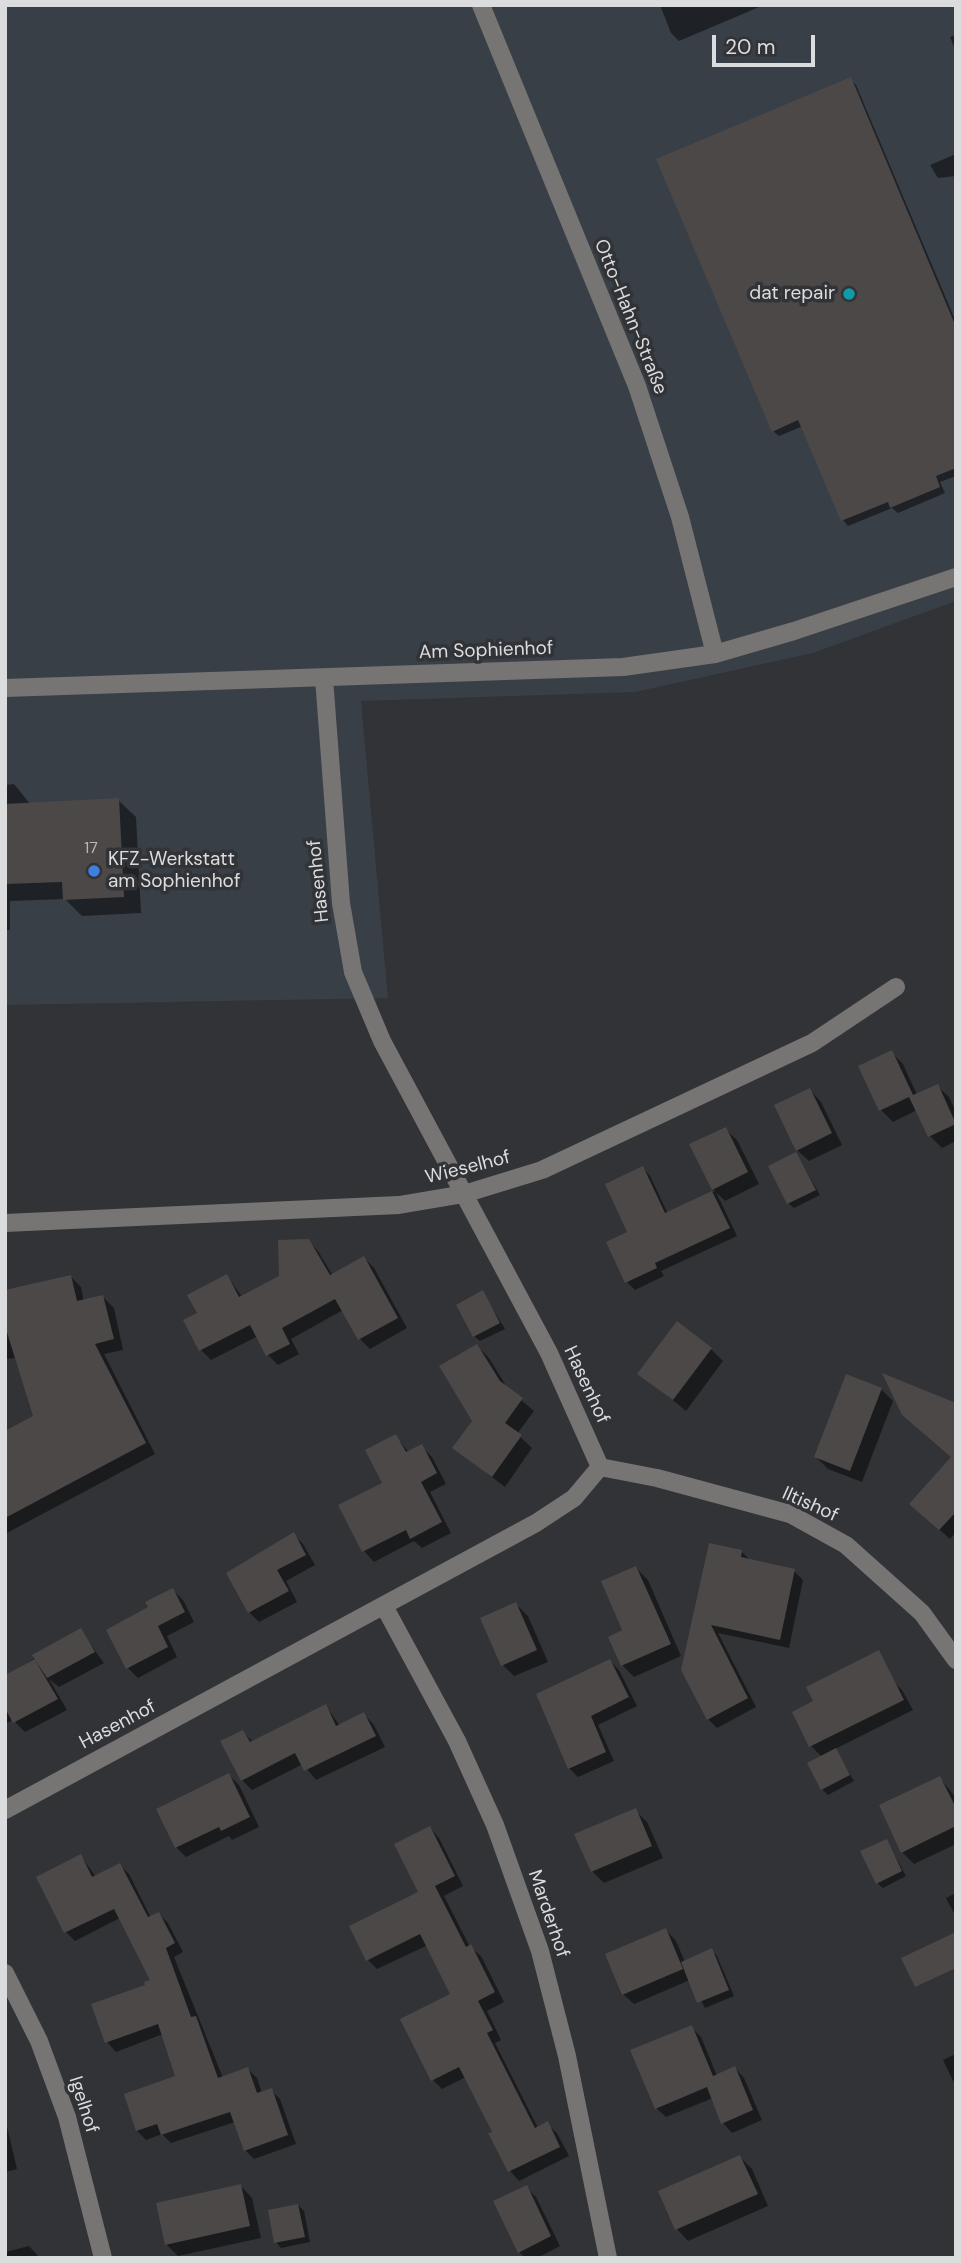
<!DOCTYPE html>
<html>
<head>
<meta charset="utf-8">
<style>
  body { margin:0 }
  #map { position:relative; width:961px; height:2263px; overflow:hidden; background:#313337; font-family:"DM Sans",sans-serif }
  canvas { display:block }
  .frame { position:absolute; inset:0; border:7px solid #dbdcde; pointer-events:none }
  .scale { position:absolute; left:712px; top:35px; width:103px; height:32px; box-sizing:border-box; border:4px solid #dbdcde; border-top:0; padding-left:9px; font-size:21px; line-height:24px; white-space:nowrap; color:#dbdcde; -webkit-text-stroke:5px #313337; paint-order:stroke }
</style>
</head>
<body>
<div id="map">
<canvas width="961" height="2263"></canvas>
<div class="frame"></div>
<div class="scale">20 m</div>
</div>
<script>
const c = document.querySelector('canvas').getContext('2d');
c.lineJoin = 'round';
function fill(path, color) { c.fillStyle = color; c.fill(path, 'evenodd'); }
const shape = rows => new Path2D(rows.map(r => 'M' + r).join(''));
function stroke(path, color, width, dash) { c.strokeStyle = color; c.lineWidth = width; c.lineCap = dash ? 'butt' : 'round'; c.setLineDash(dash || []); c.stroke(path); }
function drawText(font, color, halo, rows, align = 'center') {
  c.font = font + ' "DM Sans",sans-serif'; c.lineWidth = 7; c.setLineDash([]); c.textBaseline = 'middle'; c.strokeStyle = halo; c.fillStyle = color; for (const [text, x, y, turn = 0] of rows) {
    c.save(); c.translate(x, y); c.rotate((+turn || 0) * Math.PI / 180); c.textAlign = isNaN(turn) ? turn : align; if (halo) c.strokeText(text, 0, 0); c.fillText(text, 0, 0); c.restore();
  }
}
fill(shape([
  [5,5,956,5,956,601,813,653,635,692,361,701,388,998,5,1005]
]), '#393f47');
fill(shape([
  [660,5,764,5,679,41,671,33],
  [956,35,956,52,950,37],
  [850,79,856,85,956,322,956,476,940,482,945,493,898,513,892,508,848,526,843,520,803,426,779,436,773,431],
  [956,154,956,176,938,178,930,165],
  [14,784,31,805,118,800,136,817,141,913,82,916,65,899,10,901,10,930,5,930,5,785],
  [891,1052,903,1064,917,1095,937,1086,949,1097,956,1112,956,1141,942,1148,930,1136,917,1110,893,1122,881,1110],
  [810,1090,821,1102,842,1145,809,1161,797,1150],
  [725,1129,737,1140,759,1184,725,1201,716,1192,737,1236,661,1271,664,1276,635,1290,627,1282,630,1232,643,1168,650,1176,668,1214,715,1191,713,1189],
  [796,1154,820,1195,794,1208,788,1203],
  [308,1240,318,1251,333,1276,364,1258,374,1268,407,1328,370,1349,360,1339,343,1310,291,1339,299,1354,278,1365,268,1355,258,1336,211,1360,201,1350,199,1314,227,1276,243,1298,281,1277],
  [70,1276,81,1287,84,1302,103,1297,114,1308,123,1350,104,1354,155,1454,5,1534,5,1433,35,1417,15,1358,5,1359,5,1292],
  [483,1293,505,1329,480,1341,474,1336],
  [477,1346,489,1358,508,1389,534,1411,517,1434,532,1448,505,1487,454,1448,474,1421],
  [711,1349,723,1361,686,1411,640,1373],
  [881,1389,893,1401,862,1482,828,1469,816,1457],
  [956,1404,956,1532,950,1539,921,1513,952,1458],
  [396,1436,409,1453,421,1446,432,1457,446,1484,430,1492,451,1533,422,1548,414,1541,374,1562,364,1551,340,1506,384,1484],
  [293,1534,303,1544,315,1565,286,1581,297,1602,259,1622,249,1612],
  [742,1552,751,1561,794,1571,803,1580,789,1648,718,1633,756,1707,717,1728,708,1719,683,1669],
  [636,1568,648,1580,681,1656,634,1677,622,1665],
  [173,1590,183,1600,194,1622,167,1636,177,1657,138,1678,128,1668,150,1608],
  [516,1604,528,1616,548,1662,514,1676,503,1665],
  [80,1630,104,1663,59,1687,49,1679,67,1710,25,1732,13,1720,5,1724,5,1677],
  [610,1661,619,1670,637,1706,598,1725,614,1761,578,1777,569,1768],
  [892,1680,902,1690,913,1710,835,1749,854,1781,828,1795,822,1789,822,1757,811,1746,794,1713,815,1702],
  [326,1706,340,1726,364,1714,374,1725,385,1747,316,1780,303,1764,252,1790,242,1780,243,1732,253,1742],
  [229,1775,239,1785,259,1827,232,1840,229,1836,186,1857,176,1847],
  [940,1778,956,1798,956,1844,914,1864,902,1852],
  [635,1810,647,1822,663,1858,604,1883,592,1871],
  [430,1828,439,1838,463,1886,444,1896,470,1947,481,1956,504,2002,487,2011,501,2040,495,2043,538,2128,547,2124,557,2133,569,2156,519,2181,510,2171,466,2077,442,2089,433,2080,452,1994,428,1945,377,1969,368,1960,420,1893],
  [887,1841,906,1876,883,1888,877,1883],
  [81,1856,96,1877,120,1865,129,1874,151,1918,159,1914,168,1923,183,1952,174,1957,223,2078,248,2069,257,2078,262,2093,271,2090,280,2099,296,2144,254,2159,245,2150,235,2122,171,2143,162,2134,146,2140,137,2131,177,2078,163,2034,116,2052,107,2042,93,2005,147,1986,152,1981,120,1918,75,1941,66,1932,39,1878],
  [956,1893,956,1917,946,1898],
  [666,1930,676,1941,685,1962,712,1950,717,1956,734,1996,705,2008,690,1980,634,2004,623,1994],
  [691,2027,701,2037,717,2076,735,2068,744,2078,762,2120,732,2133,723,2123,713,2098,666,2117,656,2108],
  [956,2054,956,2087,943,2060],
  [5,2118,17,2169,5,2172],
  [740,2157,752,2169,768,2206,688,2241,677,2229,660,2192],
  [241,2186,252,2198,261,2238,178,2256,166,2244],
  [526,2187,536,2197,560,2246,537,2258,525,2258,519,2252],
  [298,2205,304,2211,310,2242,281,2248,276,2242],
  [29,2246,40,2258,5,2258,5,2252]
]), '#0007');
fill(shape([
  [851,77,956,327,956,468,936,476,940,487,890,508,888,502,841,521,798,420,772,432,656,159],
  [119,798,124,897,63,900,62,882,5,884,5,804],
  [892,1050,913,1095,938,1084,956,1124,928,1137,909,1097,879,1111,858,1066],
  [810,1088,832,1133,796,1151,774,1105],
  [726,1127,748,1172,712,1190,689,1144],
  [796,1152,816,1190,787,1204,768,1166],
  [643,1166,665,1213,712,1191,730,1228,655,1263,657,1268,625,1283,606,1242,627,1232,605,1184],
  [309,1239,330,1275,364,1256,398,1318,358,1340,335,1299,282,1328,290,1344,266,1356,250,1325,199,1351,183,1320,197,1313,187,1295,227,1274,239,1297,279,1276,278,1240],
  [71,1275,77,1301,103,1295,114,1339,95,1344,146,1443,5,1518,5,1431,33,1416,5,1326,5,1290],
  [483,1290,500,1323,473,1337,456,1305],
  [677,1321,712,1348,673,1400,637,1374],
  [477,1344,500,1381,523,1398,505,1423,522,1435,492,1477,452,1448,472,1421,439,1366],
  [882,1373,956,1403,956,1512,939,1530,909,1504,951,1457,902,1415],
  [846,1374,882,1388,850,1471,814,1457],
  [396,1434,406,1452,422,1444,437,1473,421,1482,442,1522,410,1539,406,1530,362,1552,338,1505,382,1483,365,1450],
  [294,1532,306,1555,277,1570,289,1591,248,1613,226,1573],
  [709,1543,742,1550,741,1557,795,1569,780,1640,711,1625,748,1698,707,1720,681,1670],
  [636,1566,671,1644,621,1666,608,1637,622,1630,601,1581],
  [173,1588,185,1612,158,1626,168,1647,126,1669,106,1630,148,1607,145,1602],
  [516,1602,537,1650,501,1666,480,1618],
  [81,1628,95,1652,47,1678,35,1660,58,1699,13,1723,5,1708,5,1675,35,1659,32,1655],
  [879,1650,904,1700,809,1747,792,1712,813,1701,806,1687],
  [610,1659,629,1697,591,1716,606,1752,568,1769,536,1694],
  [326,1704,336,1726,364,1712,376,1736,304,1771,295,1753,241,1781,220,1741,243,1730,250,1742],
  [836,1748,850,1775,821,1790,807,1763],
  [229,1773,250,1817,221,1831,219,1827,175,1848,156,1809],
  [940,1776,956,1808,956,1826,901,1853,879,1805],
  [636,1808,652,1846,591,1872,574,1834],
  [430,1826,455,1876,435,1886,466,1947,471,1944,495,1992,478,2001,493,2030,487,2033,535,2128,548,2121,560,2147,508,2172,488,2133,492,2132,459,2067,431,2081,400,2019,450,1994,420,1934,366,1961,349,1926,418,1892,394,1844],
  [887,1839,902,1871,876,1884,860,1851],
  [81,1854,92,1877,120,1863,148,1917,159,1912,175,1943,166,1948,191,2017,196,2016,218,2078,248,2067,257,2093,272,2088,288,2135,244,2151,230,2112,161,2135,157,2124,136,2131,124,2094,175,2076,158,2024,105,2043,91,2004,145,1985,144,1982,150,1980,114,1909,64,1933,36,1877],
  [666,1928,683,1969,622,1995,605,1954],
  [956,1932,956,1968,915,1987,901,1958],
  [712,1948,729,1990,697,2003,681,1962],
  [692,2025,713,2076,735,2066,753,2110,721,2124,707,2087,655,2109,630,2050],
  [740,2155,758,2194,675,2230,658,2191],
  [241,2184,250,2226,165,2245,156,2203],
  [527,2185,551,2236,518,2253,493,2201],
  [298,2204,305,2237,274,2243,268,2210]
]), '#4d4848');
stroke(shape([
  [481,5,637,386,680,517,715,654],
  [5,688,623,667,715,654,794,631,956,577],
  [5,1223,399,1205,464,1194,542,1170,812,1043,896,987],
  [600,1467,657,1478,790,1514,846,1545,922,1613,956,1660],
  [384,1606,457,1741,495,1825,540,1951,567,2056,608,2258],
  [5,1810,536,1523,574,1498,600,1467,549,1353,382,1041,353,972,341,903,324,678],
  [5,1973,39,2041,67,2117,103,2258]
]), '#767573', 18);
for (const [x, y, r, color] of [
  [849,294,7,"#0f9aa8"],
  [94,871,7,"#3f7fe0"]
]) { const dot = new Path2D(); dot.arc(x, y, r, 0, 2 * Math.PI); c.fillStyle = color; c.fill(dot); stroke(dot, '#313337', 2.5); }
drawText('16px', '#b8b7b8', null, [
  ["17",91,849]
]);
drawText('19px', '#dbdcde', '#313337', [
  ["dat repair",835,294],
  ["KFZ-Werkstatt",108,860,"left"],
  ["am Sophienhof",108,882,"left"]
], 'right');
drawText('19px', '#dbdcde', '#313337', [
  ["Otto-Hahn-Straße",630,317,68],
  ["Am Sophienhof",486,651,-2],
  ["Hasenhof",319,881,-96],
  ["Wieselhof",468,1168,-14],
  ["Hasenhof",586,1385,65],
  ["Iltishof",810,1505,24],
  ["Hasenhof",118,1725,-28],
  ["Marderhof",548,1914,71],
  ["Igelhof",83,2105,72]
]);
</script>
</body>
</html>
